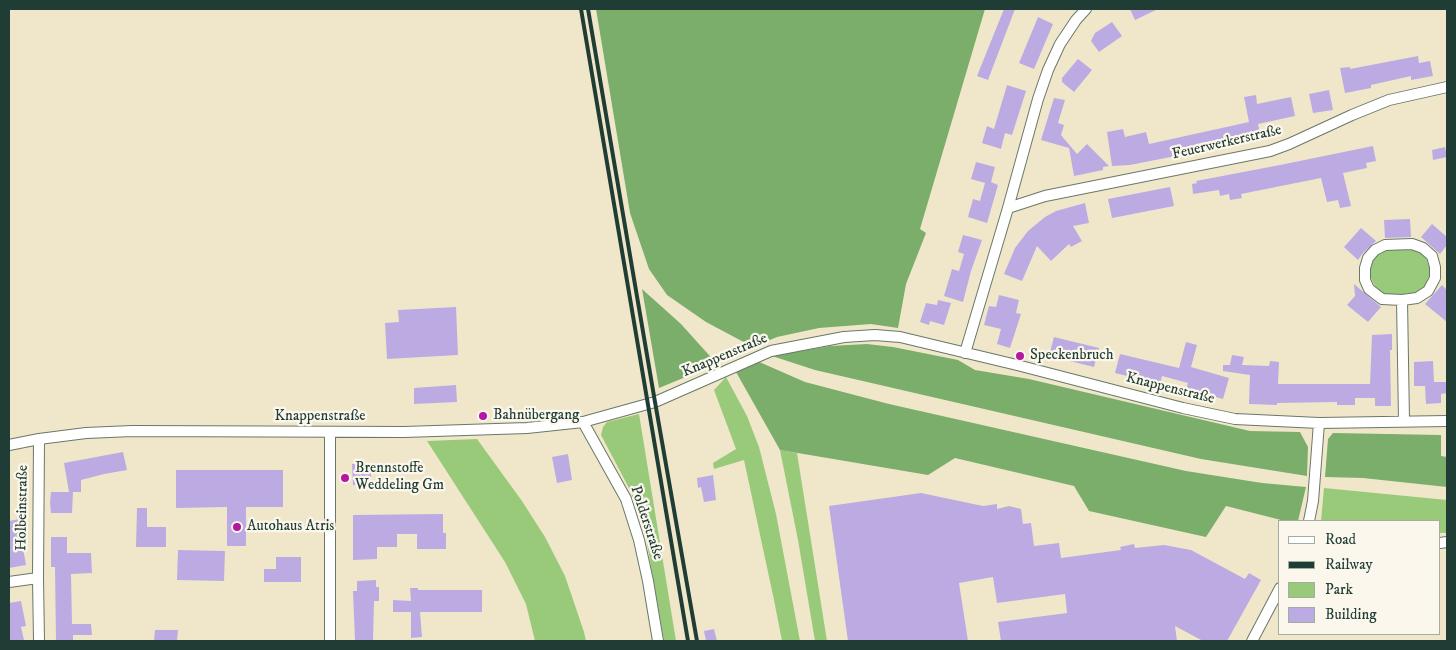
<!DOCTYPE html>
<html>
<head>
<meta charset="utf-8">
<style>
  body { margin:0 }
  #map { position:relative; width:1456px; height:650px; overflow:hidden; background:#f0e7cb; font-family:"IM FELL DW Pica",serif }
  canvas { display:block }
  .frame { position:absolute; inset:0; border:10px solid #1f3d34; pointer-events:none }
  .legend { position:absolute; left:1278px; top:520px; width:162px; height:115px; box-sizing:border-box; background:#fbf7ec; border:1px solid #a3ada2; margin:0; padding:6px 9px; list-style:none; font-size:15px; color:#1f3d34 }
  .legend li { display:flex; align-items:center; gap:10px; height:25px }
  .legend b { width:25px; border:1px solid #a3ada2 }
</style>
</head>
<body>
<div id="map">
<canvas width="1456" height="650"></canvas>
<div class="frame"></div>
<ul class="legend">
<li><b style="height:6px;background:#fff"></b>Road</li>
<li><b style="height:6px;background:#1f3d34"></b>Railway</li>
<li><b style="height:14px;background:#98ca7a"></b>Park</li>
<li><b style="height:14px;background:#bcabe3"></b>Building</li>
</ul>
</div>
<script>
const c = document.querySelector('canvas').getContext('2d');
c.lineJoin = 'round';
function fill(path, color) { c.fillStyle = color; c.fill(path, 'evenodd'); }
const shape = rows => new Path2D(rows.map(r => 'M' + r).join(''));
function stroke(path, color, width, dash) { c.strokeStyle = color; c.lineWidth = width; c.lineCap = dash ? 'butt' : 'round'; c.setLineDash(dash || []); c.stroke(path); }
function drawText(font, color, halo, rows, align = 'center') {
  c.font = font + ' "IM FELL DW Pica",serif'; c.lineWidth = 4.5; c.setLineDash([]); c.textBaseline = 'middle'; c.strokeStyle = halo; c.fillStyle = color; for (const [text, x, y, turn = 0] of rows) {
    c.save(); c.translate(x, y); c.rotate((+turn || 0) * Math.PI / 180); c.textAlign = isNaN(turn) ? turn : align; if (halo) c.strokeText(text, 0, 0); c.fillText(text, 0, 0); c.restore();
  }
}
fill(shape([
  [1412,248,1420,252,1426,258,1429,266,1429,276,1425,286,1417,293,1404,294,1385,294,1380,291,1375,286,1371,278,1370,270,1372,261,1378,253,1387,250],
  [726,377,747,416,759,447,776,514,800,641,782,641,774,600,744,460,714,469,713,463,736,449,714,390],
  [639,414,676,641,664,641,645,532,630,490,601,435,603,427,607,422],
  [477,439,522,501,545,537,565,576,584,632,586,641,535,641,526,604,505,562,427,441],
  [780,450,797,453,827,641,815,641,798,540],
  [1324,488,1447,500,1447,533,1440,533,1440,521,1321,521]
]), '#98ca7a');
fill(shape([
  [596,9,985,9,920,229,926,233,906,284,898,328,871,324,819,328,777,337,753,347,706,322,667,295,649,269,630,213],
  [642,289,681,324,717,364,659,388],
  [867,344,893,347,958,360,975,370,1029,379,1250,431,1300,432,1308,447,1307,476,1201,459,815,370,772,356,830,346],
  [757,361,805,382,889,404,1186,471,1262,483,1306,487,1298,521,1285,521,1226,506,1206,537,1089,511,1074,486,955,458,928,475,780,450,736,372],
  [1333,433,1441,435,1441,456,1447,457,1447,487,1363,478,1325,477,1328,439]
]), '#7aae6a');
fill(shape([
  [1004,9,1015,9,988,80,977,76],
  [1130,9,1158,9,1135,20],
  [1038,17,1053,24,1034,69,1019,63],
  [1112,22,1122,36,1099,52,1091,41,1095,33],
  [1418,56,1419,63,1430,61,1433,76,1411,80,1411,76,1371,85,1371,88,1345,93,1340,68,1350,67,1350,69],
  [1078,59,1092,70,1074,92,1062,82,1062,78],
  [1007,85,1026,91,1012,135,1005,133,1001,149,982,143,987,126,994,129],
  [1329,90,1333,110,1313,113,1309,94],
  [1256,95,1257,104,1291,97,1295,116,1258,124,1261,138,1221,146,1220,139,1196,144,1196,152,1130,165,1112,166,1107,132,1123,129,1125,137,1146,132,1149,144,1249,122,1244,97],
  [1054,98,1065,100,1058,123,1064,125,1061,135,1077,154,1087,144,1109,166,1103,167,1103,170,1074,176,1069,148,1041,140],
  [1373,146,1376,161,1366,163,1367,168,1343,173,1351,206,1340,208,1338,200,1327,202,1321,178,1241,194,1242,198,1230,200,1229,194,1220,196,1219,190,1193,194,1192,184,1197,183,1196,181,1280,165],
  [1445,147,1447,157,1433,160,1432,150],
  [976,162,995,167,991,182,998,185,987,223,968,217,973,199,980,201,985,183,971,179],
  [1170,187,1174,206,1112,218,1108,199],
  [1085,203,1089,223,1073,226,1082,241,1071,247,1069,244,1051,261,1037,246,1022,281,1004,274,1015,248,1028,231,1045,217,1056,211],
  [1410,219,1411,237,1385,238,1384,220],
  [1432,224,1447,237,1447,245,1440,254,1421,237],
  [1361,228,1376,241,1363,253,1358,260,1344,247],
  [963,235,982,240,971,271,963,302,944,296,952,269,959,271,964,254,958,252],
  [1354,284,1381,307,1368,322,1347,305,1355,296],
  [1442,285,1447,290,1447,322,1425,304],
  [999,295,1019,300,1016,313,1021,314,1010,348,997,344,1001,329,984,325,989,306,996,307],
  [938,300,951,303,944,325,930,321,929,325,920,322,926,303,937,305],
  [456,307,458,355,387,359,385,323,399,322,398,310],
  [1392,334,1392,350,1390,350,1391,406,1375,406,1375,398,1355,398,1355,405,1337,405,1337,402,1277,403,1277,405,1249,404,1250,375,1223,371,1223,365,1230,365,1232,355,1244,357,1242,365,1269,366,1270,361,1279,362,1278,384,1370,384,1372,335],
  [1054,337,1099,348,1094,367,1049,356],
  [1186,342,1197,345,1191,367,1229,378,1223,399,1186,389,1188,383,1162,376,1160,384,1115,373,1120,354,1179,368],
  [1433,361,1434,382,1447,382,1447,393,1441,394,1441,403,1426,404,1425,386,1414,386,1414,362],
  [456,385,457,402,414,404,414,388],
  [123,452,127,470,104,474,81,480,81,492,73,492,72,513,51,513,50,502,51,492,69,492,64,463],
  [568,454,572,480,557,483,552,457],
  [352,464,371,464,371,485,353,485],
  [176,470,283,470,283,507,246,507,246,546,227,546,227,507,176,508],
  [713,475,716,500,704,502,701,487,698,488,697,478],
  [921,493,983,506,997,504,997,509,1009,506,1021,509,1023,524,1031,523,1034,546,1059,543,1061,558,1121,550,1120,547,1134,544,1135,548,1164,545,1191,550,1245,579,1249,573,1261,580,1227,641,1203,641,1175,626,1177,641,1001,641,998,622,1067,613,1065,594,997,603,993,577,959,583,968,641,848,641,829,506],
  [137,508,147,508,147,527,166,527,166,547,136,547],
  [443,514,443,533,446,533,446,549,417,549,417,534,397,534,397,547,377,547,377,559,353,560,353,515],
  [20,519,22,530,20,531,26,565,9,568,9,521],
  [51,537,67,537,67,553,91,553,92,573,71,574,72,624,91,624,92,635,73,635,73,641,56,641,55,567,51,567],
  [178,550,225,551,224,581,177,580],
  [276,557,301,557,301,582,264,582,264,569,276,569],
  [376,580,376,587,379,587,379,601,374,601,373,641,355,641,353,591,357,591,357,581],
  [410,588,418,588,418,590,482,590,482,612,420,612,422,637,411,638,411,612,393,612,393,600,411,601],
  [21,601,26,626,21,627,24,640,9,641,9,603],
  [714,629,717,641,706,641,704,631],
  [155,630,178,630,177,641,154,641]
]), '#bcabe3');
const street = shape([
  [1008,208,1045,196,1270,151,1289,144,1352,115,1389,100,1447,87],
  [1402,300,1417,298,1428,291,1435,278,1435,267,1432,256,1423,248,1412,244,1385,245,1375,250,1368,258,1365,268,1365,280,1369,289,1382,299,1402,300,1404,421],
  [965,353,1008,208,1038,99,1048,70,1060,44,1076,20,1086,9],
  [583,422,626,499,639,540,648,581,658,641],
  [330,432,330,641],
  [9,445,39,439,86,433,132,431,404,432,527,428,583,422,655,402,771,351,844,337,875,335,900,337,1017,365,1183,408,1235,419,1319,423,1447,421],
  [1309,521,1313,501,1319,423],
  [1440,543,1447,542],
  [9,582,38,578],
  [39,641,38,578,39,439],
  [1252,641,1280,588]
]);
stroke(street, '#687869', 12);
stroke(street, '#fff', 10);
stroke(shape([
  [581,9,688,641],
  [588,9,655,402,697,641]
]), '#1f3d34', 4);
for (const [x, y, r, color] of [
  [1020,356,5,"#b5179e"],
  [483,416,5,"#b5179e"],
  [345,478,5,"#b5179e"],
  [237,527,5,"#b5179e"]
]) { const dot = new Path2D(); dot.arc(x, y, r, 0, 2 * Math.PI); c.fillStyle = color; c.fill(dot); stroke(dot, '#fbf7ec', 2); }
drawText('15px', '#1f3d34', '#fbf7ec', [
  ["Feuerwerkerstraße",1227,143,-13],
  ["Knappenstraße",725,356,-23],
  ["Knappenstraße",1170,389,14],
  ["Knappenstraße",320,417],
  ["Holbeinstraße",23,508,-89],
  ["Polderstraße",646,523,72]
]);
drawText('15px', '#1f3d34', '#fbf7ec', [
  ["Speckenbruch",1030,356],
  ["Bahnübergang",493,416],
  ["Brennstoffe",355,469],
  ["Weddeling Gm",355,486],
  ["Autohaus Atris",247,527]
], 'left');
</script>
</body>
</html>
